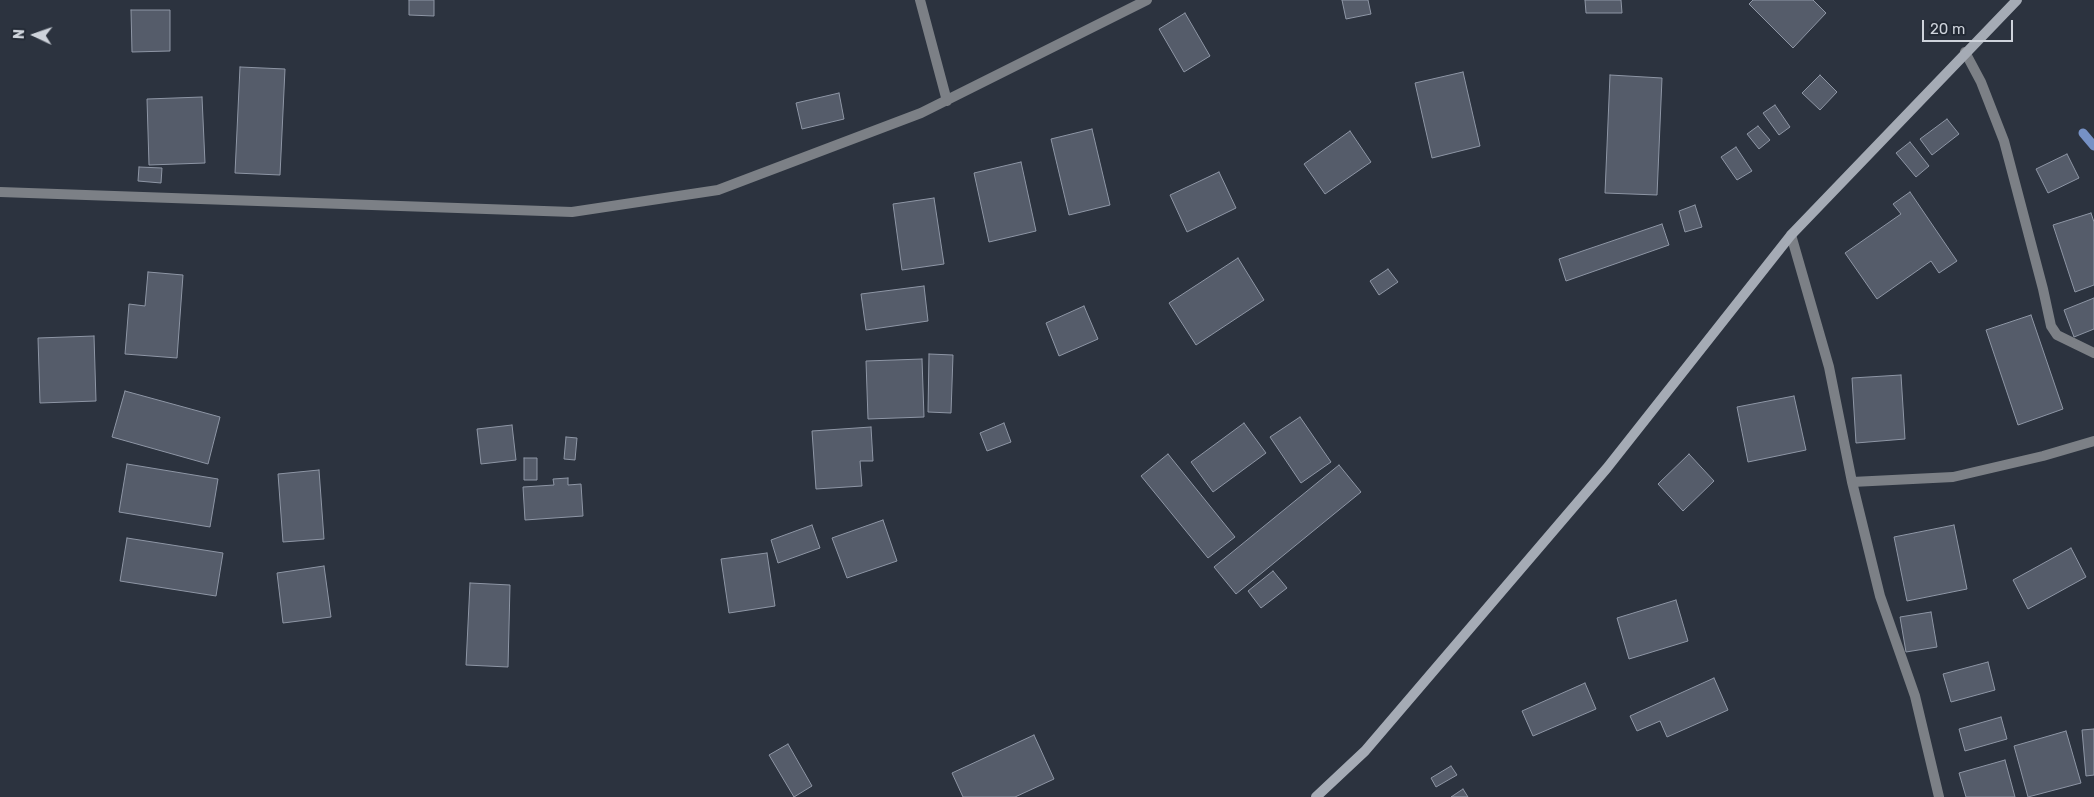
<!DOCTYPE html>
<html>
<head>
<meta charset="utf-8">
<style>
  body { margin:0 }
  #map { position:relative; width:2094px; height:797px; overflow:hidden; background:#2c333f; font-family:Rubik,sans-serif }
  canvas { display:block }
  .north { position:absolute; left:10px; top:10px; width:50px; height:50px; -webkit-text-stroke:4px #222934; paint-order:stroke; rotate:273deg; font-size:14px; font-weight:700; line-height:20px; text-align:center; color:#ced3db }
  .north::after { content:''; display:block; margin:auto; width:18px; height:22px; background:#ced3db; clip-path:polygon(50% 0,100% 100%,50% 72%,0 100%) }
  .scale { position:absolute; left:1922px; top:20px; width:91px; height:22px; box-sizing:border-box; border:2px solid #ced3db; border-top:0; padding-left:6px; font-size:15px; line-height:18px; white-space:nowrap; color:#ced3db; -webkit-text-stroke:4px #222934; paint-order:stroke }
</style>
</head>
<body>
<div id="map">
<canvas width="2094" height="797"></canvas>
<div class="north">N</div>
<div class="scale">20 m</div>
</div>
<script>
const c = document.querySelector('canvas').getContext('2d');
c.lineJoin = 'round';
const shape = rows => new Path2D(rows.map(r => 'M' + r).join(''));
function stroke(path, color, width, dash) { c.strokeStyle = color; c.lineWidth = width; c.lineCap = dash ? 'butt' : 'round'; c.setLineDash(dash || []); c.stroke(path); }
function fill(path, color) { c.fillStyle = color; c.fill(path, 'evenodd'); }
stroke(shape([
  [2083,133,2094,146]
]), '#7691c5', 9);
const building = shape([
  [409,0,434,0,434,16,409,15,409,0],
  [1342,0,1368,0,1371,14,1346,19,1342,0],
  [1585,0,1621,0,1622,13,1586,13,1585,0],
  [1753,0,1813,0,1826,13,1793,48,1749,4,1753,0],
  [131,10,170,10,170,51,132,52,131,10],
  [1185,13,1210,56,1184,72,1159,29,1185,13],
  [240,67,285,69,280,175,235,173,240,67],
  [1463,72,1480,146,1432,158,1415,83,1463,72],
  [1610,75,1662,78,1657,195,1605,193,1610,75],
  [1820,75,1837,92,1820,110,1802,93,1820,75],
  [839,93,844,119,802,129,796,103,839,93],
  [202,97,205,163,149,165,147,99,202,97],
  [1775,105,1790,127,1779,135,1763,113,1775,105],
  [1947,119,1959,134,1932,155,1920,139,1947,119],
  [1758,126,1770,140,1759,149,1747,134,1758,126],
  [1092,129,1110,205,1069,215,1051,139,1092,129],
  [1350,131,1371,162,1325,194,1304,164,1350,131],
  [1910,142,1929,166,1916,177,1896,153,1910,142],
  [1736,147,1752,171,1737,180,1721,157,1736,147],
  [2067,154,2079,178,2048,193,2036,169,2067,154],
  [1021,162,1036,231,989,242,974,173,1021,162],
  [139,167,162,168,161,183,138,181,139,167],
  [1219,172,1236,208,1187,232,1170,195,1219,172],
  [1910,192,1957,261,1939,273,1931,261,1877,299,1845,253,1901,214,1893,204,1910,192],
  [934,198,944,264,902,270,893,204,934,198],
  [1695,205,1702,227,1685,232,1679,211,1695,205],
  [2091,213,2094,222,2094,285,2075,292,2053,225,2091,213],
  [1662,224,1669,245,1566,281,1559,259,1662,224],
  [1238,258,1264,300,1196,345,1169,303,1238,258],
  [1388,269,1398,282,1379,295,1370,281,1388,269],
  [148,272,183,275,177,358,125,354,129,304,145,306,148,272],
  [924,286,928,321,866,330,861,294,924,286],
  [2094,298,2094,329,2074,337,2064,310,2094,298],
  [1084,306,1098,339,1059,356,1046,323,1084,306],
  [2031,315,2063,409,2018,425,1986,330,2031,315],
  [94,336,96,401,40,403,38,338,94,336],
  [929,354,953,355,951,413,928,412,929,354],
  [922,359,924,417,868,419,866,361,922,359],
  [1901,375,1905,439,1856,443,1852,378,1901,375],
  [125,391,220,417,208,464,112,437,125,391],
  [1794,396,1806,450,1748,462,1737,407,1794,396],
  [1300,417,1331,462,1301,483,1270,437,1300,417],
  [1004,423,1011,442,987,451,980,433,1004,423],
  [1244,423,1266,453,1213,492,1191,462,1244,423],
  [512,425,516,460,481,464,477,429,512,425],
  [871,427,873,461,860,461,862,486,816,489,812,431,871,427],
  [566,437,577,438,575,460,564,459,566,437],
  [1168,454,1235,537,1208,558,1141,476,1168,454],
  [1689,454,1714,481,1683,511,1658,484,1689,454],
  [524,458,537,458,537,480,524,480,524,458],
  [127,464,218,479,210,527,119,512,127,464],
  [1339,465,1361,492,1236,594,1214,567,1339,465],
  [319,470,324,539,283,542,278,474,319,470],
  [568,478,568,485,581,484,583,516,525,520,523,487,554,485,553,479,568,478],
  [883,520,897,561,847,578,832,538,883,520],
  [812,525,820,548,778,563,771,540,812,525],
  [1954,525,1967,589,1907,601,1894,537,1954,525],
  [127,538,223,553,216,596,120,581,127,538],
  [2071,548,2086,577,2028,609,2013,580,2071,548],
  [767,553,775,606,729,613,721,559,767,553],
  [324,566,331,617,283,623,277,573,324,566],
  [1273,571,1287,588,1261,608,1248,591,1273,571],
  [470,583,510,585,508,667,466,665,470,583],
  [1676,600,1688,641,1629,659,1617,618,1676,600],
  [1931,612,1937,647,1906,652,1900,617,1931,612],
  [1988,662,1995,690,1951,702,1943,674,1988,662],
  [1714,678,1728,710,1667,737,1660,721,1637,731,1630,716,1714,678],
  [1585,683,1596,709,1533,736,1522,711,1585,683],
  [2001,717,2007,739,1965,751,1959,729,2001,717],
  [2094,729,2094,775,2086,776,2082,730,2094,729],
  [2066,731,2081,783,2028,797,2014,746,2066,731],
  [1034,735,1054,779,1015,797,963,797,952,773,1034,735],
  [788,744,812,786,794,797,769,755,788,744],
  [2005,760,2015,797,1966,797,1959,773,2005,760],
  [1451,766,1457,775,1436,787,1431,778,1451,766],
  [1463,789,1468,797,1451,797,1463,789]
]);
fill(building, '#555c6a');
stroke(building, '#8e96a5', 1);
stroke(shape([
  [920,0,947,101],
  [1965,52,1981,82,2004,141,2043,289,2051,326,2057,335,2094,353],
  [0,192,572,212,718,190,921,113,1147,0],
  [1791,235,1829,367,1852,482,1880,596,1915,696,1939,797],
  [1852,482,1953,477,2043,456,2094,441]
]), '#7c8086', 10);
stroke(shape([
  [1316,797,1365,751,1607,468,1791,235,2017,0]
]), '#a5abb5', 10);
</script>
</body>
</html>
